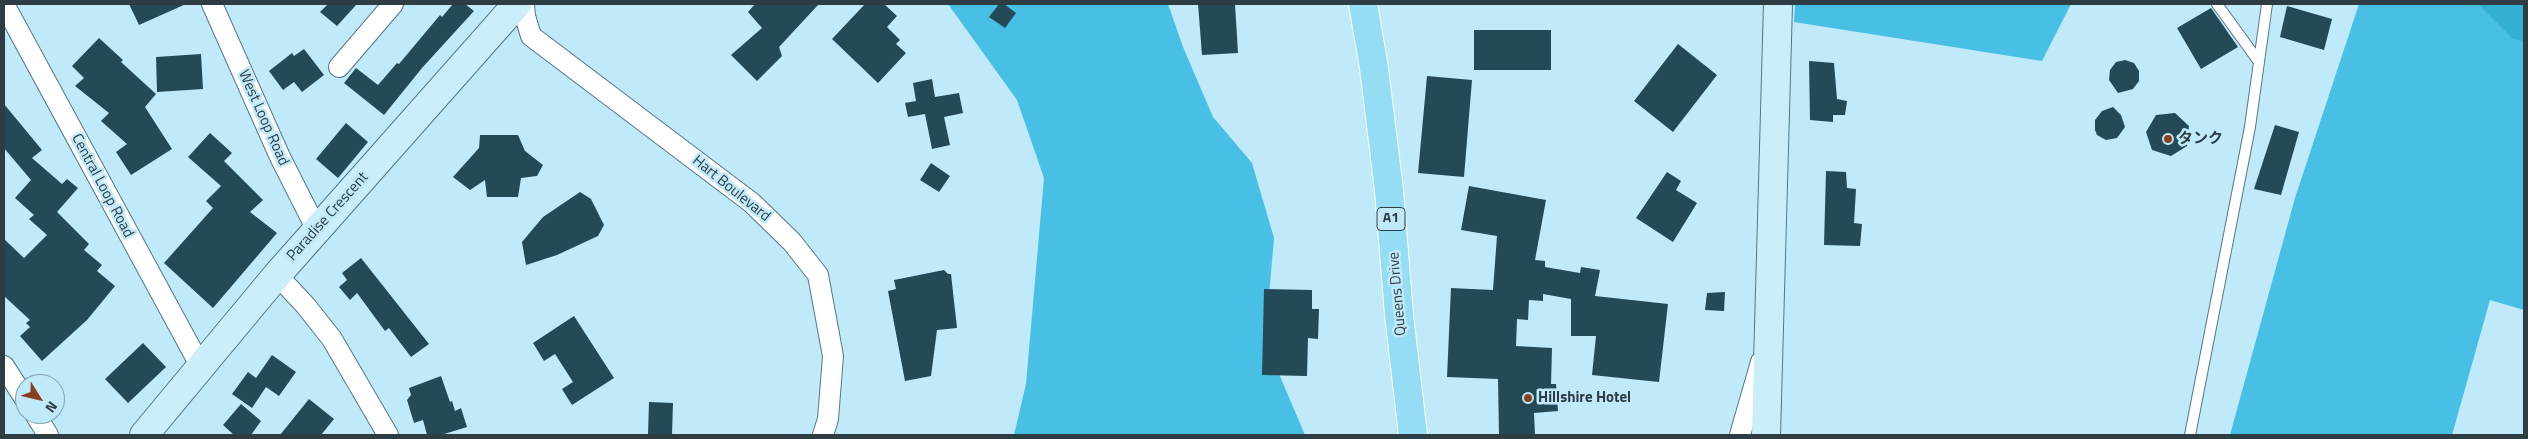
<!DOCTYPE html>
<html>
<head>
<meta charset="utf-8">
<style>
  body { margin:0 }
  #map { position:relative; width:2528px; height:439px; overflow:hidden; background:#c0e9f9; font-family:"Titillium Web",sans-serif }
  canvas { display:block }
  .frame { position:absolute; inset:0; border:5px solid #2d3d43; pointer-events:none }
  .north { position:absolute; left:15px; top:374px; width:50px; height:50px; box-sizing:border-box; background:#c0e9f9; border:1px solid #85a4b0; border-radius:50%; rotate:126deg; font-size:14px; font-weight:700; line-height:20px; text-align:center; color:#2d3d43 }
  .north::after { content:''; display:block; margin:auto; width:18px; height:22px; background:#894121; clip-path:polygon(50% 0,100% 100%,50% 72%,0 100%) }
</style>
</head>
<body>
<div id="map">
<canvas width="2528" height="439"></canvas>
<div class="frame"></div>
<div class="north">N</div>
</div>
<script>
const c = document.querySelector('canvas').getContext('2d');
c.lineJoin = 'round';
function fill(path, color) { c.fillStyle = color; c.fill(path, 'evenodd'); }
const shape = rows => new Path2D(rows.map(r => 'M' + r).join(''));
function stroke(path, color, width, dash) { c.strokeStyle = color; c.lineWidth = width; c.lineCap = dash ? 'butt' : 'round'; c.setLineDash(dash || []); c.stroke(path); }
function drawText(font, color, halo, rows, align = 'center') {
  c.font = font + ' "Titillium Web","Noto Sans JP",sans-serif'; c.lineWidth = 5; c.setLineDash([]); c.textBaseline = 'middle'; c.strokeStyle = halo; c.fillStyle = color; for (const [text, x, y, turn = 0] of rows) {
    c.save(); c.translate(x, y); c.rotate((+turn || 0) * Math.PI / 180); c.textAlign = isNaN(turn) ? turn : align; if (halo) c.strokeText(text, 0, 0); c.fillText(text, 0, 0); c.restore();
  }
}
fill(shape([
  [948,4,1168,4,1183,47,1213,117,1252,163,1274,238,1265,341,1305,435,1014,435,1026,384,1044,178,1017,100],
  [1795,4,2071,4,2042,61,1794,22],
  [2359,4,2478,4,2524,38,2524,310,2490,300,2452,435,2230,435,2295,198]
]), '#48bfe5');
fill(shape([
  [2478,4,2524,4,2524,41,2513,39]
]), '#34afd4');
fill(shape([
  [129,4,186,4,139,25],
  [328,4,357,4,337,26,320,12],
  [453,4,465,4,474,11,422,68,384,115,344,83,356,68,378,85,397,63,399,64,440,15,442,17],
  [755,4,819,4,779,47,782,56,757,81,731,55,762,28,748,12],
  [865,4,884,4,897,16,887,27,900,40,896,44,906,53,878,83,832,39],
  [999,4,1004,4,1016,13,1005,28,989,17],
  [1198,4,1235,4,1238,53,1202,55],
  [2287,6,2332,19,2324,50,2280,37],
  [2211,8,2238,47,2201,69,2177,28],
  [1474,30,1551,30,1551,70,1474,70],
  [99,38,123,60,121,62,156,94,145,107,172,149,131,175,116,152,127,144,101,121,109,113,75,86,84,78,72,66],
  [1678,44,1717,75,1673,132,1634,101],
  [304,49,324,75,302,92,294,82,283,90,269,71,292,53,294,56],
  [201,54,203,89,157,92,156,57],
  [2125,60,2134,63,2139,71,2139,81,2133,89,2118,93,2109,80,2110,70,2116,62],
  [1809,61,1834,63,1837,99,1847,101,1845,115,1833,115,1833,122,1810,120],
  [1427,76,1472,80,1464,177,1418,173],
  [932,79,935,97,959,93,963,113,944,117,950,145,932,149,925,114,908,117,905,103,916,101,913,83],
  [4,104,42,150,32,158,62,184,67,179,78,188,57,212,89,244,84,250,102,265,97,271,115,286,87,320,42,361,20,336,30,327,26,323,30,320,4,296,4,239,24,258,47,235,29,219,34,215,15,198,31,180,4,148],
  [2113,107,2121,115,2125,127,2117,138,2106,140,2097,135,2095,130,2095,120,2102,111],
  [2175,113,2189,126,2187,146,2171,156,2152,150,2146,132,2156,115],
  [346,123,368,142,338,178,316,159],
  [2275,125,2299,132,2281,195,2254,189],
  [210,133,232,153,224,161,263,200,250,212,277,233,213,308,164,263,213,208,206,201,221,186,188,157],
  [480,135,518,135,525,151,543,165,537,176,521,178,518,197,487,197,485,180,470,190,453,177,479,148],
  [931,163,950,176,939,192,920,180],
  [1826,171,1846,172,1847,188,1856,189,1854,223,1862,224,1860,246,1824,245],
  [1667,172,1681,181,1676,190,1697,203,1673,242,1636,218],
  [1469,186,1546,200,1535,260,1545,261,1545,267,1580,273,1581,267,1600,270,1595,296,1668,304,1659,382,1592,375,1596,336,1571,336,1571,299,1543,294,1543,301,1529,300,1528,320,1517,319,1516,346,1552,348,1551,384,1556,384,1558,411,1534,413,1535,435,1499,435,1498,379,1447,377,1451,288,1493,290,1497,236,1461,230],
  [580,192,591,199,604,225,598,236,557,255,526,265,522,242,543,217],
  [361,258,429,344,411,357,389,328,385,331,357,293,350,300,339,287,347,280,342,273],
  [944,270,948,274,951,274,957,328,937,330,931,376,905,381,888,291,896,289,894,280],
  [1264,289,1312,290,1312,309,1319,309,1318,339,1308,338,1307,376,1262,375],
  [1725,292,1724,311,1705,310,1707,293],
  [574,316,614,378,572,405,562,389,573,382,555,354,544,361,533,343],
  [143,343,166,367,128,403,105,379],
  [272,355,296,372,279,396,266,387,252,408,232,394,248,372,256,378],
  [441,376,450,402,452,401,455,411,461,408,467,427,441,435,427,435,423,420,414,423,407,400,411,395,409,388],
  [309,399,334,419,321,435,280,435],
  [649,402,673,403,672,435,648,435],
  [241,404,261,421,251,435,234,435,223,425]
]), '#244a57');
const lane = shape([
  [2217,4,2259,62],
  [2190,435,2250,127,2267,4]
]);
const street = shape([
  [4,4,201,367],
  [212,4,280,157,317,230],
  [524,4,525,16,531,36,752,203,792,242,818,275,833,356,828,419,823,435],
  [339,67,393,4],
  [277,275,306,306,332,339,388,435],
  [4,366,25,399],
  [35,414,48,435],
  [1740,435,1761,362]
]);
const secondary = shape([
  [144,435,277,275,517,4],
  [1766,435,1778,4]
]);
const primary = shape([
  [1363,4,1374,68,1389,190,1399,315,1413,435]
]);
stroke(lane, '#527887', 12);
stroke(street, '#527887', 22);
stroke(secondary, '#527887', 30);
stroke(primary, '#fff', 30);
stroke(lane, '#fff', 10);
stroke(street, '#fff', 20);
stroke(secondary, '#caeefa', 28);
stroke(primary, '#94ddf5', 28);
for (const [x, y, r, color] of [
  [2168,139,5,"#894121"],
  [1528,398,5,"#894121"]
]) { const dot = new Path2D(); dot.arc(x, y, r, 0, 2 * Math.PI); c.fillStyle = color; c.fill(dot); stroke(dot, '#c0e9f9', 2); }
for (const [x, y, w] of [
  [1391,219,28]
]) { const box = new Path2D(); box.roundRect(x - w / 2, y - 11.5, w, 23, 4); c.fillStyle = '#c0e9f9'; c.fill(box); stroke(box, '#2d3d43', 1); }
drawText('bold 14px', '#2d3d43', null, [
  ["A1",1391,219]
]);
drawText('15px', '#2d3d43', '#c0e9f9', [
  ["West Loop Road",263,118,66],
  ["Central Loop Road",102,186,62],
  ["Hart Boulevard",731,189,39],
  ["Paradise Crescent",328,217,-48],
  ["Queens Drive",1398,294,-95]
]);
drawText('bold 15px', '#2d3d43', '#c0e9f9', [
  ["タンク",2178,139],
  ["Hillshire Hotel",1538,398]
], 'left');
</script>
</body>
</html>
